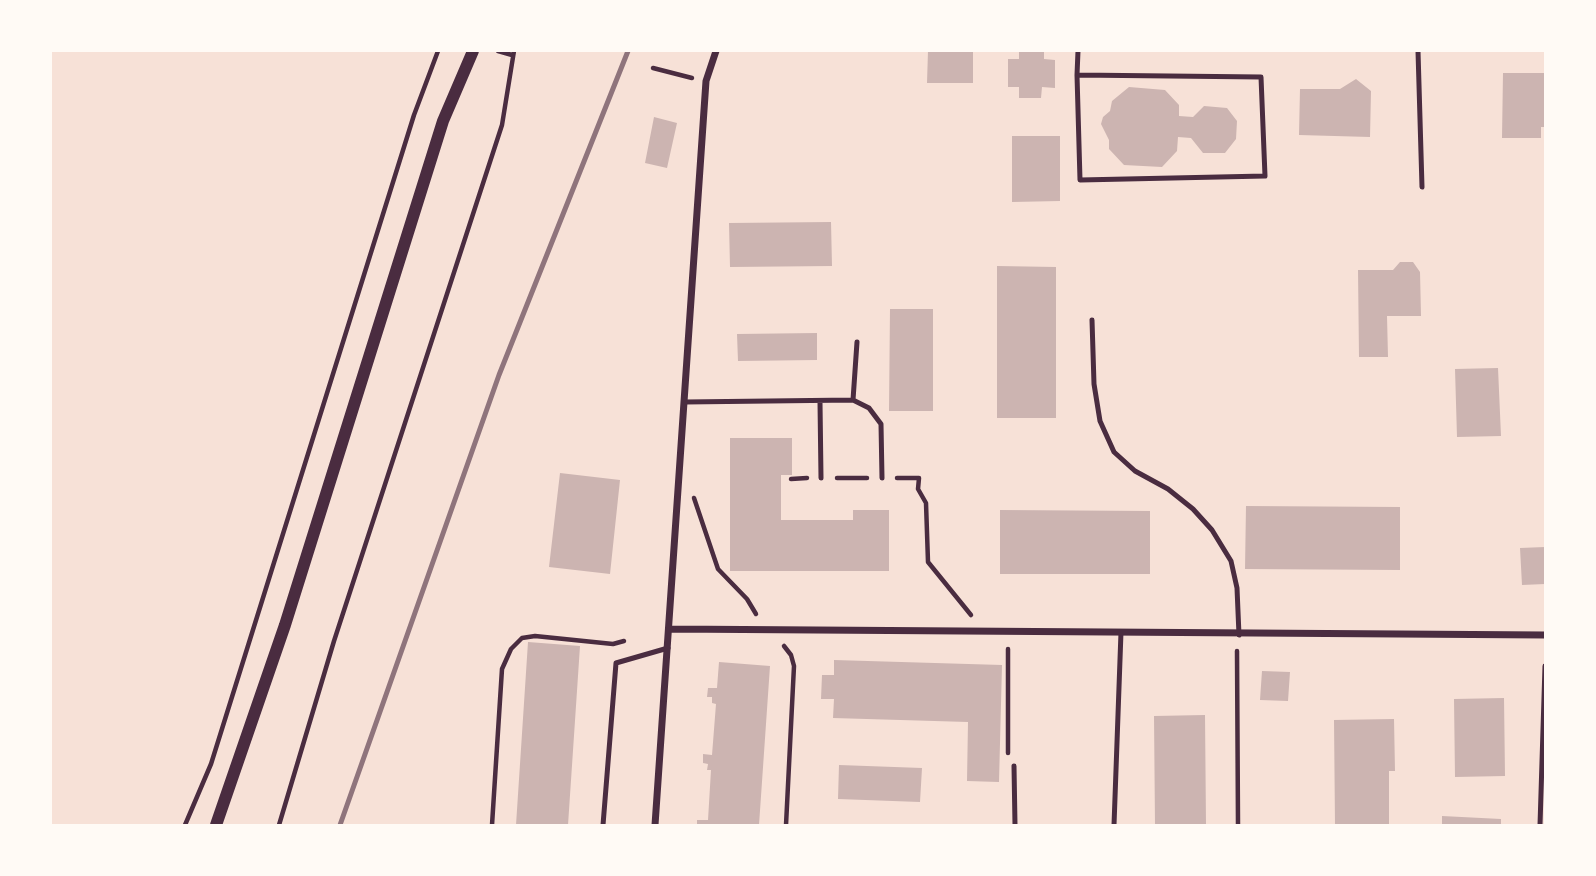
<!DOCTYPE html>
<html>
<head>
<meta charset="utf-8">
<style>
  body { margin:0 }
  #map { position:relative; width:1596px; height:876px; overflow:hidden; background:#f7e1d7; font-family:"PT Sans",sans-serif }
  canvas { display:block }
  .frame { position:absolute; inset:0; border:52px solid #fffaf5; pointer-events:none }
</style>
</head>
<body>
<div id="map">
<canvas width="1596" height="876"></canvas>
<div class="frame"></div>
</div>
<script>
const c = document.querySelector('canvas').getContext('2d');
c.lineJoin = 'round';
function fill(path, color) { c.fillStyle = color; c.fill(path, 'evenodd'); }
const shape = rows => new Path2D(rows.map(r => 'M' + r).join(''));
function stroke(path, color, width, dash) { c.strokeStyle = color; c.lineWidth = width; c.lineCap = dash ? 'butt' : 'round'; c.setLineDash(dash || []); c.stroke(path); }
fill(shape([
  [928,51,973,51,973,83,927,83],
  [1019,51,1044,51,1044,59,1055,60,1055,88,1042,87,1041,98,1019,98,1019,87,1008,87,1008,59,1019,59],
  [1503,73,1545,73,1545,127,1541,127,1541,138,1502,138],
  [1356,79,1371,91,1370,137,1299,135,1300,89,1340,89],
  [1129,87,1165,90,1179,105,1179,116,1193,117,1204,106,1227,108,1237,121,1236,139,1225,153,1203,153,1191,138,1178,137,1177,151,1162,167,1124,165,1109,149,1109,140,1101,124,1103,117,1110,111,1112,101],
  [654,117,677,123,667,168,645,163],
  [1012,136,1060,136,1060,201,1012,202],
  [831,222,832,266,730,267,729,223],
  [1400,262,1413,262,1420,272,1421,316,1387,316,1388,357,1359,357,1358,270,1393,270],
  [997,266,1056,267,1056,418,997,418],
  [890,309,933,309,933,411,889,411],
  [817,333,817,360,738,361,737,334],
  [1498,368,1501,436,1457,437,1455,369],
  [730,438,792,438,792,475,781,475,781,520,853,520,853,510,889,510,889,571,730,571],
  [560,473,620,480,610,574,549,567],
  [1246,506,1400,507,1400,570,1245,569],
  [1000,510,1150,511,1150,574,1000,574],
  [1545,547,1545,584,1522,585,1520,548],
  [528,642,580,646,568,825,516,825],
  [834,660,1002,665,999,782,967,781,968,722,833,718,834,699,821,699,822,675,834,675],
  [719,662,770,666,759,825,697,825,697,820,708,820,711,770,707,770,708,764,703,763,703,754,712,755,716,704,712,703,712,697,707,697,708,688,717,688],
  [1262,671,1290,672,1288,701,1260,700],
  [1504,698,1505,776,1455,777,1454,699],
  [1205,715,1206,825,1155,825,1154,716],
  [1394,719,1395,771,1389,771,1389,825,1335,825,1334,720],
  [839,765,922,768,920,802,838,799],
  [1442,816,1501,819,1501,825,1442,825]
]), '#ccb4b1');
stroke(shape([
  [498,51,512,55],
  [653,68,692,78],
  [837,478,867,478],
  [897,478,919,478,918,489,926,503,928,562,971,615],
  [791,479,807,478],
  [694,498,718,569,747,599,756,614],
  [784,646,791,655,794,666,786,825],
  [1237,651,1238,825],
  [1008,753,1008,649],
  [185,825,211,764,414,115,438,51],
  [279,825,334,641,502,125,514,51],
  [492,825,502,669,511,649,522,638,535,636,613,644,624,641]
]), '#4a2c40', 4.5);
stroke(shape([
  [1418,51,1422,187],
  [1077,75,1261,77,1265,176,1080,180,1077,75,1078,51],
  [1092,320,1094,384,1100,421,1114,452,1135,471,1168,489,1193,509,1212,530,1231,561,1237,588,1239,635],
  [853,400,869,408,881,424,882,478],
  [685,402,853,400,857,342],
  [820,402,821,478],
  [1014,766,1015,825],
  [603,825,616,663,668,648],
  [1114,825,1121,632],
  [1540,825,1545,666]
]), '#4a2c40', 5);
stroke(shape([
  [670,629,1545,635],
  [655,825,706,81,716,51]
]), '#4a2c40', 7);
stroke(shape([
  [216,825,285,625,443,121,473,51]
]), '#4a2c40', 12);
stroke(shape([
  [340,825,499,375,628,51]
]), '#8f747c', 5);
</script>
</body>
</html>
